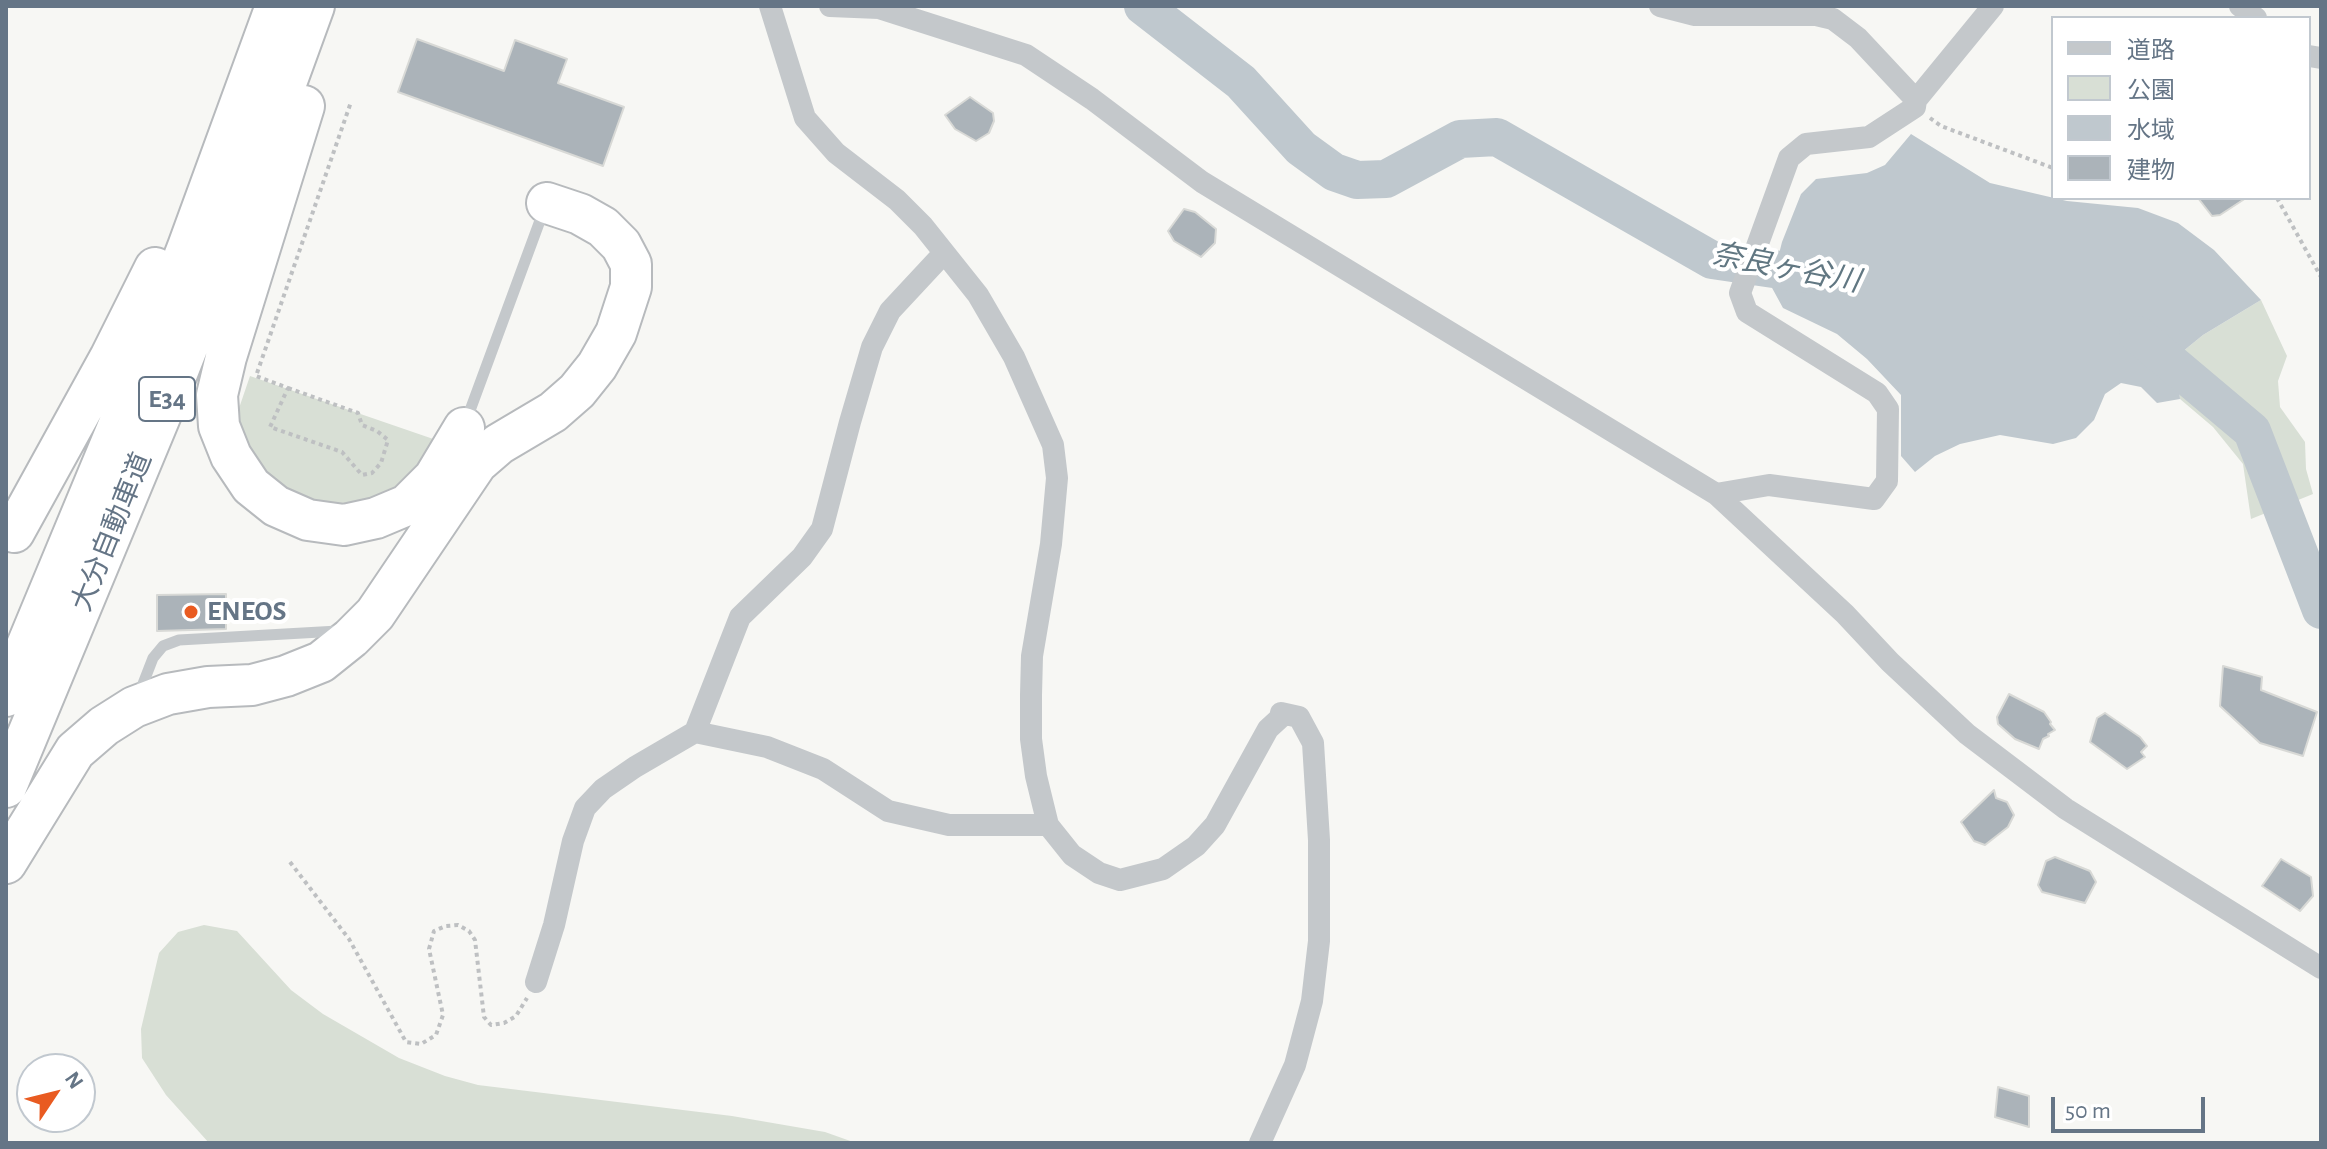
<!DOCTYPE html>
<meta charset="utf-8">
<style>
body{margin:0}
#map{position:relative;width:2327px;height:1149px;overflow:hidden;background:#f7f7f4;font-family:"Alegreya Sans","Noto Sans JP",sans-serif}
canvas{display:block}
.frame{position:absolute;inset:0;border:8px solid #657586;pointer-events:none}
.legend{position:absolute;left:2051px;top:16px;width:260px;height:184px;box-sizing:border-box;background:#fff;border:2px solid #c1c8cf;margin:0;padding:10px 14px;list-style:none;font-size:24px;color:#657586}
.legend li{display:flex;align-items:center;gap:16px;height:40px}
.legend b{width:40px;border:2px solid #c1c8cf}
.north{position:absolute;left:16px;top:1053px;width:80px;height:80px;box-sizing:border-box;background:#fff;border:2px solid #c1c8cf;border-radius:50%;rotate:55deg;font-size:22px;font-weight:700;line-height:32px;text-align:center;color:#657586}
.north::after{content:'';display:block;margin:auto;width:28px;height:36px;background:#e95b21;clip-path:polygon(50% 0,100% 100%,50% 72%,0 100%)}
.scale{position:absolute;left:2051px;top:1097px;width:154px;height:36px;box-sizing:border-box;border:4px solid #657586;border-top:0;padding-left:10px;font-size:24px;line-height:28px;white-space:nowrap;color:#657586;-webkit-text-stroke:6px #fff;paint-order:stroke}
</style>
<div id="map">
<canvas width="2327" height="1149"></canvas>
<div class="frame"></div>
<ul class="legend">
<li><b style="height:10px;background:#c4c8cb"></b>道路</li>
<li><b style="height:22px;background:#d8dfd5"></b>公園</li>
<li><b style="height:22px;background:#bfc8ce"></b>水域</li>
<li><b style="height:22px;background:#abb3b9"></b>建物</li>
</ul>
<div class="north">N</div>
<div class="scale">50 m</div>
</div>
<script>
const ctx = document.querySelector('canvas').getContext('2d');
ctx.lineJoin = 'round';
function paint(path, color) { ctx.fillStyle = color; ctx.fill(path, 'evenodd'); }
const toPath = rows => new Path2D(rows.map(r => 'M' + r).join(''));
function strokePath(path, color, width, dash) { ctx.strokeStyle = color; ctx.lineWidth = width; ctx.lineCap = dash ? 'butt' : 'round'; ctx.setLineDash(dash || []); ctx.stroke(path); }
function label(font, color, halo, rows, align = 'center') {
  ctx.font = font + ' "Alegreya Sans","Noto Sans JP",sans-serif'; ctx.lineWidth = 8; ctx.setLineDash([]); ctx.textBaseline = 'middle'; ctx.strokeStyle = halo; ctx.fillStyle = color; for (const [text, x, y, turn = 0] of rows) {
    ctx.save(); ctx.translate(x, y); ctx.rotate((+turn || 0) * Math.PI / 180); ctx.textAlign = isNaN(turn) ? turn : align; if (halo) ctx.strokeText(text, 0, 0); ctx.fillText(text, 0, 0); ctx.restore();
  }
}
paint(toPath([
 [2261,300,2287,356,2278,381,2280,407,2305,442,2306,469,2313,494,2251,519,2243,464,2213,427,2180,399,2176,357,2203,335],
 [250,376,442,442,386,500,330,508,273,484,245,453,236,417],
 [204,925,237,931,291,990,323,1014,399,1058,445,1076,478,1085,732,1116,825,1132,856,1143,209,1143,166,1095,142,1058,141,1029,159,953,178,932]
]), '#d8dfd5');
paint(toPath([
 [1911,134,1990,183,2067,201,2138,208,2178,223,2214,250,2261,300,2203,335,2176,357,2180,399,2157,403,2141,387,2121,383,2105,394,2094,420,2076,438,2053,444,2000,435,1960,444,1935,456,1915,472,1901,456,1901,395,1867,359,1837,334,1783,308,1771,286,1782,242,1801,194,1816,179,1867,173,1885,165]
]), '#bfc8ce');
strokePath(toPath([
 [1143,6,1241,82,1301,148,1334,172,1357,180,1386,179,1460,139,1497,137,1712,260,1828,277],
 [2138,335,2252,431,2321,610]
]), '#bfc8ce', 38);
const building = toPath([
 [417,39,504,71,515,40,567,59,558,83,624,107,603,166,398,92,417,39],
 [970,97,993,113,994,121,989,133,976,141,955,129,945,115,970,97],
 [2198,198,2246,198,2220,215,2212,216,2198,198],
 [1184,209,1195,212,1216,229,1215,243,1201,257,1174,241,1168,231,1184,209],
 [226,594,226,629,157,631,157,595,226,594],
 [2223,666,2262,677,2261,690,2317,712,2303,756,2260,743,2220,706,2223,666],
 [2009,694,2044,712,2051,722,2050,724,2055,730,2048,734,2049,736,2043,739,2039,749,2015,739,1998,724,1997,717,2009,694],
 [2105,713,2140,737,2147,746,2141,752,2145,757,2127,769,2090,742,2097,718,2105,713],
 [1994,790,1996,798,2007,802,2014,815,2008,827,1985,845,1974,841,1961,822,1994,790],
 [2055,857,2090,871,2096,882,2085,903,2042,892,2038,885,2046,861,2055,857],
 [2281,859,2311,877,2313,896,2300,911,2262,886,2281,859],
 [1998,1087,2029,1096,2029,1127,1995,1117,1998,1087]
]);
paint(building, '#abb3b9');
strokePath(building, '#d8d9d6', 2);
const motorway = toPath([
 [304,106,226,357,217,395,219,426,231,456,251,486,276,506,308,520,344,525,376,518,407,505,434,478,464,428],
 [14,532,110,358,155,268],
 [6,696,120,422,188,247,276,6],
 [6,787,161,414,225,251,314,6],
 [6,863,75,751,104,726,134,707,168,694,208,687,252,685,286,676,321,662,351,638,375,614,477,463,499,444,553,412,577,391,597,366,616,333,631,287,631,264,621,245,603,227,580,214,547,203]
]);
strokePath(motorway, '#b7babd', 44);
strokePath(toPath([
 [1930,118,1941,126,2053,168],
 [2277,198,2321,277],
 [288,388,358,413,362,425,377,431,388,440,381,463,372,473,362,475,342,452,270,427,288,388,256,376,351,102],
 [290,862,349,939,406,1042,421,1044,436,1035,443,1015,429,949,434,931,446,926,458,925,469,931,475,940,484,1017,491,1025,504,1023,516,1016,527,998]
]), '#bec0c2', 4, [4, 4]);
strokePath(toPath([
 [465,424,545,207],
 [139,694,153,658,163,646,179,640,338,631]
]), '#c4c8cb', 11);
strokePath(toPath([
 [770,6,805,118,836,153,897,200,923,226,978,295,1014,357,1053,445,1057,478,1051,544,1032,656,1031,695,1031,739,1036,776,1048,825,1072,855,1099,873,1120,880,1163,869,1196,846,1215,825,1268,729,1280,718,1281,713,1299,717,1313,743,1319,840,1319,941,1312,1001,1295,1065,1260,1143],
 [830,6,879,8,1026,55,1092,99,1202,182,1716,494,1845,614,1890,662,1967,734,2066,809,2321,968],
 [1660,6,1695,15,1816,15,1833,19,1858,38,1916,100],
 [2240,6,2256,18],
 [2309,56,2321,58],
 [1716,494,1769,485,1874,499,1887,481,1888,409,1877,393,1747,312,1740,293,1789,158,1806,144,1869,137,1915,107,1916,100,1993,6],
 [695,732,767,747,823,769,888,811,949,825,1048,825],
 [536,982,554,925,573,841,585,808,603,789,635,767,695,732,740,617,802,557,822,529,850,422,872,347,890,311,944,253]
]), '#c4c8cb', 22);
strokePath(motorway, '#fff', 40);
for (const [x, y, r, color] of [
 [191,612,8,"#e95b21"]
]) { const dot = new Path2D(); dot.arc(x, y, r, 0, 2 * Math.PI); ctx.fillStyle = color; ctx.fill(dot); strokePath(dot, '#fff', 3); }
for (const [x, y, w] of [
 [167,399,56]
]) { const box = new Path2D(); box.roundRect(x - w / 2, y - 22, w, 44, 6); ctx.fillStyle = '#fff'; ctx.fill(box); strokePath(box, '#657586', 2); }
label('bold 26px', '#657586', null, [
 ["E34",167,399]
]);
label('28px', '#657586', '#fff', [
 ["大分自動車道",112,532,-68]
]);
label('bold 28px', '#657586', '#fff', [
 ["ENEOS",207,612]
], 'left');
label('italic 30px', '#617782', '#fff', [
 ["奈良ヶ谷川",1786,268,11]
]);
</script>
